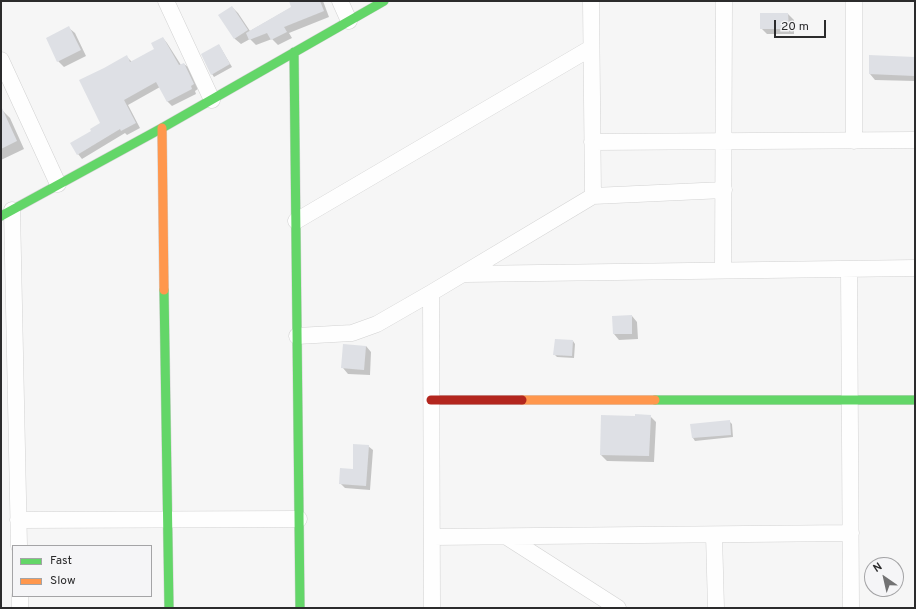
<!DOCTYPE html>
<style>
body{margin:0}
#map{position:relative;width:916px;height:609px;overflow:hidden;background:#f6f6f6;font-family:Overpass,sans-serif}
canvas{display:block}
.frame{position:absolute;inset:0;border:2px solid #2b2b2c;pointer-events:none}
.legend{position:absolute;left:12px;top:545px;width:140px;height:52px;box-sizing:border-box;background:#f5f5f7;border:1px solid #a4a4a6;margin:0;padding:5px 7px;list-style:none;font-size:12px;color:#2b2b2c}
.legend li{display:flex;align-items:center;gap:8px;height:20px}
.legend b{width:20px;border:1px solid #a4a4a6}
.north{position:absolute;left:864px;top:557px;width:40px;height:40px;box-sizing:border-box;background:#f5f5f7;border:1px solid #a4a4a6;border-radius:50%;rotate:326deg;font-size:11px;font-weight:700;line-height:16px;text-align:center;color:#2b2b2c}
.north::after{content:'';display:block;margin:auto;width:14px;height:18px;background:#727273;clip-path:polygon(50% 0,100% 100%,50% 72%,0 100%)}
.scale{position:absolute;left:774px;top:20px;width:52px;height:18px;box-sizing:border-box;border:2px solid #2b2b2c;border-top:0;padding-left:5px;font-size:12px;line-height:14px;white-space:nowrap;color:#2b2b2c;-webkit-text-stroke:3px #f5f5f7;paint-order:stroke}
</style>
<div id="map">
<canvas width="916" height="609"></canvas>
<div class="frame"></div>
<ul class="legend">
<li><b style="height:5px;background:#63d668"></b>Fast</li>
<li><b style="height:5px;background:#ff974d"></b>Slow</li>
</ul>
<div class="north">N</div>
<div class="scale">20 m</div>
</div>
<script>
const ctx = document.querySelector('canvas').getContext('2d');
ctx.lineJoin = 'round';
function paint(path, color) { ctx.fillStyle = color; ctx.fill(path, 'evenodd'); }
const toPath = rows => new Path2D(rows.map(r => 'M' + r).join(''));
function strokePath(path, color, width, dash) { ctx.strokeStyle = color; ctx.lineWidth = width; ctx.lineCap = dash ? 'butt' : 'round'; ctx.setLineDash(dash || []); ctx.stroke(path); }
paint(toPath([
 [295,1,323,1,329,17,289,33,292,38,278,45,272,39,256,45,250,39,241,44,235,39,220,16,232,7,238,13,250,31,292,7],
 [788,14,794,20,794,34,767,34,761,28],
 [69,28,75,33,86,56,64,67,58,61],
 [163,38,167,43,181,65,184,64,189,68,198,89,195,91,196,94,172,106,167,101,160,87,128,105,140,128,127,135,125,133,82,159,78,154,92,131,101,124,126,56,132,62,155,50],
 [219,45,232,67,214,77,212,74],
 [915,58,915,81,875,80,870,74],
 [2,110,10,118,24,149,1,160,1,111],
 [632,316,637,322,638,339,619,340,614,334],
 [573,341,575,344,574,358,557,357,555,355],
 [366,346,371,352,370,375,348,374,343,368],
 [602,416,650,416,656,422,654,462,607,461,601,455],
 [729,421,732,424,733,437,695,441,693,438,691,425],
 [368,446,373,450,370,490,345,488,340,483,354,470]
]), '#0003');
paint(toPath([
 [289,1,320,1,324,11,284,27,287,32,271,40,267,33,249,40,246,33,291,7],
 [232,6,248,30,234,39,218,15],
 [760,13,788,13,789,29,760,29],
 [69,26,81,50,57,62,46,38],
 [163,37,179,65,184,63,194,84,191,86,192,89,167,102,156,82,124,100,136,123,121,131,120,129,77,155,70,143,91,131,90,129,100,123,79,80,104,68,127,55,130,62,154,49,151,43],
 [219,44,230,64,211,75,201,54],
 [869,55,915,57,915,76,869,74],
 [1,106,17,141,1,149],
 [632,315,632,334,613,334,612,316],
 [555,339,573,340,572,356,553,355],
 [343,344,366,346,364,370,341,368],
 [635,414,651,415,649,456,600,455,601,415,635,416],
 [730,420,731,435,692,438,690,424],
 [353,444,369,445,366,486,339,484,340,468,353,469]
]), '#dee0e5');
const street = toPath([
 [166,1,212,100],
 [340,1,349,21],
 [591,1,593,196],
 [854,1,854,141],
 [1,60,58,184],
 [592,142,915,140],
 [12,210,19,546],
 [296,221,591,48],
 [849,269,851,608],
 [723,270,724,1],
 [465,274,915,268],
 [431,293,432,608],
 [297,336,352,333,377,324,431,293,593,196,724,190],
 [18,520,299,519],
 [714,535,716,608],
 [432,537,851,533],
 [507,537,618,608],
 [20,596,20,608]
]);
const fast = toPath([
 [294,52,300,608],
 [1,216,162,128,384,1],
 [164,290,169,608],
 [655,400,915,400]
]);
const slow = toPath([
 [162,128,164,290],
 [522,400,655,400]
]);
const jam = toPath([
 [431,400,522,400]
]);
strokePath(street, '#d2d2d2', 17);
strokePath(fast, '#d2d2d2', 10);
strokePath(slow, '#d2d2d2', 10);
strokePath(jam, '#d2d2d2', 10);
strokePath(street, '#fefefe', 16);
strokePath(fast, '#63d668', 9);
strokePath(slow, '#ff974d', 9);
strokePath(jam, '#b3261e', 9);
</script>
